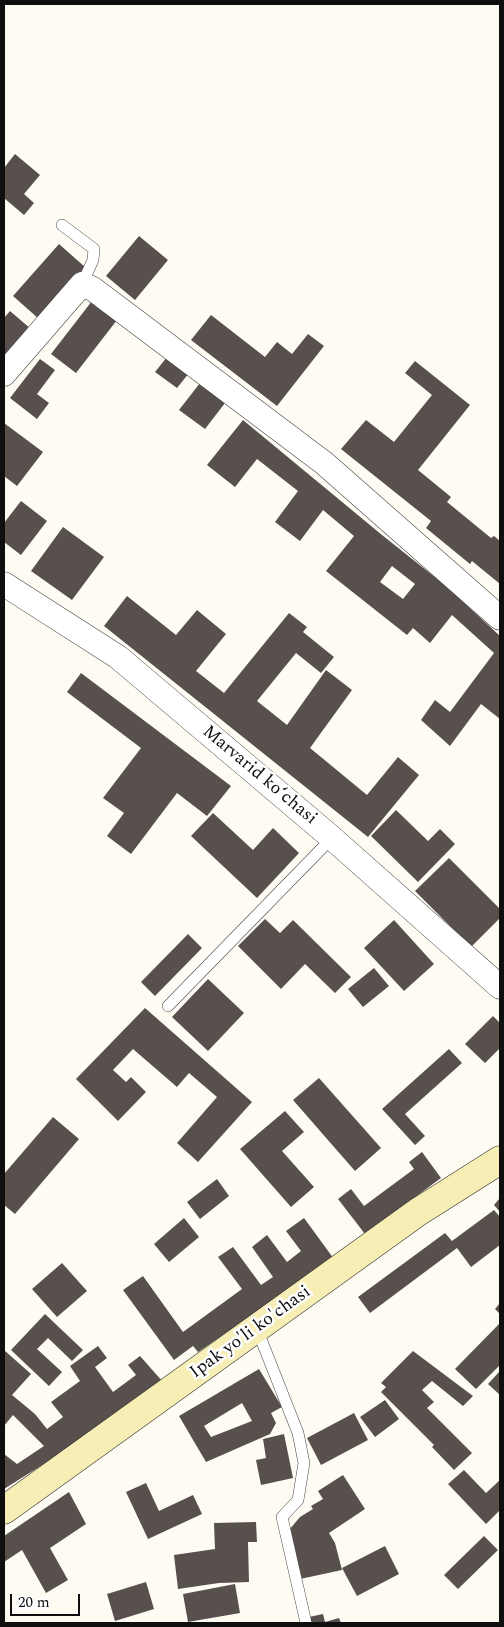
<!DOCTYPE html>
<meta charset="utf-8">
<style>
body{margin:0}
#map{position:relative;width:504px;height:1627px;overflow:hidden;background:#fefbf3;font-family:Spectral,serif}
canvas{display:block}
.frame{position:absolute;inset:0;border:5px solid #0f0f0f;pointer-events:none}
.scale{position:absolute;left:10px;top:1594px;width:70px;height:22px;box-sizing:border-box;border:2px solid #0f0f0f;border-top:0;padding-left:6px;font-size:15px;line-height:18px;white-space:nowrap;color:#0f0f0f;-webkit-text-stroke:4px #fff;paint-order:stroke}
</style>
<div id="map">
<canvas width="504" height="1627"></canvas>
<div class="frame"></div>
<div class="scale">20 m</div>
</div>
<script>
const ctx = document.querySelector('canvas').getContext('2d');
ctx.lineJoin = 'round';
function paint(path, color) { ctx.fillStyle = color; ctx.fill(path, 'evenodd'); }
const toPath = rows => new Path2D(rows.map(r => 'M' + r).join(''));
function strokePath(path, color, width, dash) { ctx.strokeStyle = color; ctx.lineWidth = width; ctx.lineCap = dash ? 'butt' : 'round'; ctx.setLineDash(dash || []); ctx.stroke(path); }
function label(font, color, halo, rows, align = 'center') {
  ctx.font = font + ' Spectral,serif'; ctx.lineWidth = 5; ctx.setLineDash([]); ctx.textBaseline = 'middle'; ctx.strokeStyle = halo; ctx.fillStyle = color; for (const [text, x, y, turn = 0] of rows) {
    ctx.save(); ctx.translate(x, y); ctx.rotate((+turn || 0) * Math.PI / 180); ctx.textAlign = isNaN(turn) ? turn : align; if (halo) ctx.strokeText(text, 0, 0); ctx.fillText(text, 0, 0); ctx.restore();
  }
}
paint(toPath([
 [15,154,40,175,24,194,34,203,24,215,4,198,4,168],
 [139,236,168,260,135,300,106,276],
 [59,244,85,267,39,319,13,296],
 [92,301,117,320,76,373,51,354],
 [10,311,31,329,4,360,4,318],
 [211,315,265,357,277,342,292,354,308,334,324,346,277,406,191,340],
 [167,357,189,373,177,388,155,372],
 [40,359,55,370,37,394,49,403,37,419,10,398],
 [415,361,470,405,418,470,451,497,447,502,491,538,494,536,500,541,500,584,472,561,470,564,426,528,431,521,341,449,366,420,394,442,432,395,405,373],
 [200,383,225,403,205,429,179,410],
 [243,420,382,535,446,586,500,636,500,719,481,704,450,746,421,720,435,700,450,712,494,653,452,615,430,643,413,628,407,635,326,571,354,536,323,510,300,541,275,522,298,491,257,459,235,487,207,465],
 [392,566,415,584,403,599,380,582],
 [4,423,43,452,17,486,4,476],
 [21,501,47,521,21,555,4,542,4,523],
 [63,527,104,557,72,600,31,571],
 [127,596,176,635,197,610,226,634,196,671,224,693,289,613,307,627,303,632,334,657,321,673,296,653,257,701,287,725,326,670,352,690,310,748,367,795,398,757,419,775,368,837,104,626],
 [81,673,231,786,207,816,177,793,131,854,107,836,124,813,103,798,141,748,67,692],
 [396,810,428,841,440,829,455,844,418,882,371,836],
 [213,813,253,850,273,828,299,853,257,898,191,836],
 [449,858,500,909,500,918,471,947,415,891],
 [265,919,280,933,293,920,351,977,335,993,305,964,281,989,238,946],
 [394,920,434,964,404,991,364,948],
 [188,934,202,948,155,996,141,982],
 [374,968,389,986,363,1007,348,989],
 [208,979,244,1013,208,1051,172,1017],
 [145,1008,252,1102,198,1162,177,1143,217,1097,189,1073,177,1087,133,1049,113,1070,126,1082,131,1077,146,1092,118,1121,76,1079],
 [493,1016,500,1023,500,1048,485,1063,465,1044],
 [449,1049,462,1063,405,1114,425,1136,415,1145,382,1109],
 [319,1078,381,1148,355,1171,293,1100],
 [285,1111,304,1132,282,1151,314,1187,291,1207,240,1149],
 [53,1117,79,1139,15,1214,4,1205,4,1174],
 [422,1152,441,1178,365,1234,338,1199,351,1189,364,1206,414,1169,409,1162],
 [217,1179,229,1196,200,1219,187,1202],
 [500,1198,500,1212,494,1205],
 [494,1210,500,1217,500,1245,471,1267,457,1248,370,1313,358,1297,445,1233,452,1241],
 [184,1218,199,1237,169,1262,154,1244],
 [304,1218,334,1259,198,1352,193,1346,174,1360,123,1290,143,1276,183,1332,242,1289,218,1257,233,1247,261,1285,273,1277,252,1247,267,1235,287,1262,301,1251,286,1231],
 [62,1263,87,1291,57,1317,32,1289],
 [500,1303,500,1314,495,1309],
 [45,1314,83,1350,72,1361,48,1338,37,1349,62,1372,49,1386,11,1350],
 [500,1323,500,1365,476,1389,455,1369],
 [98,1346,107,1358,95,1367,113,1392,136,1375,128,1365,140,1356,163,1382,93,1433,4,1489,4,1454,17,1464,44,1446,13,1415,4,1426,4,1350,31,1374,12,1395,35,1414,47,1429,63,1417,51,1402,80,1381,70,1366],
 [413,1351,473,1396,463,1406,432,1381,422,1390,434,1402,427,1408,472,1453,454,1470,432,1447,434,1445,381,1392,386,1387,381,1383],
 [259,1369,282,1407,271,1413,276,1423,270,1434,206,1462,179,1416],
 [242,1403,252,1421,211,1437,204,1426],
 [500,1371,500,1395,488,1384],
 [385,1400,399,1419,375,1437,360,1417],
 [354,1413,368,1440,321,1465,307,1438],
 [284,1434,293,1478,261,1485,256,1460,266,1458,263,1439],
 [464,1470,486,1493,500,1480,500,1510,486,1524,448,1484],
 [343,1475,365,1509,329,1533,335,1543,342,1570,300,1579,289,1530,300,1517,313,1509,311,1506,323,1499,318,1491],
 [146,1483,159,1511,193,1495,202,1514,148,1539,126,1492],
 [69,1492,86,1524,50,1548,68,1580,46,1593,22,1550,4,1562,4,1536],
 [256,1522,257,1542,248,1542,249,1582,219,1583,178,1589,174,1555,215,1549,214,1523],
 [484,1536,498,1550,458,1589,444,1575],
 [385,1546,399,1574,357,1596,342,1568],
 [146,1582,154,1609,115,1621,107,1594],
 [235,1584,240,1613,188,1622,183,1594],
 [323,1614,325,1622,339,1618,341,1623,310,1623,309,1617]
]), '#57504c');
const lane = toPath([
 [62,225,94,249,93,260,82,284],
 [168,1006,332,838],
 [257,1329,298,1433,304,1463,298,1500,282,1517,306,1623]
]);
const street = toPath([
 [4,374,82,284,93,289,324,463,500,618],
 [4,584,118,657,332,838,500,987]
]);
const secondary = toPath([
 [4,1510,418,1212,500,1160]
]);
strokePath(lane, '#424242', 12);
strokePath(street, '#424242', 25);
strokePath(secondary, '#313131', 29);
strokePath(lane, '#fff', 11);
strokePath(street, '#fff', 24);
strokePath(secondary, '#f7eeb5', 28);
label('18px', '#0f0f0f', '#fff', [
 ["Marvarid koʻchasi",259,776,40],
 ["Ipak yo'li ko'chasi",251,1333,-36]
]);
</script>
